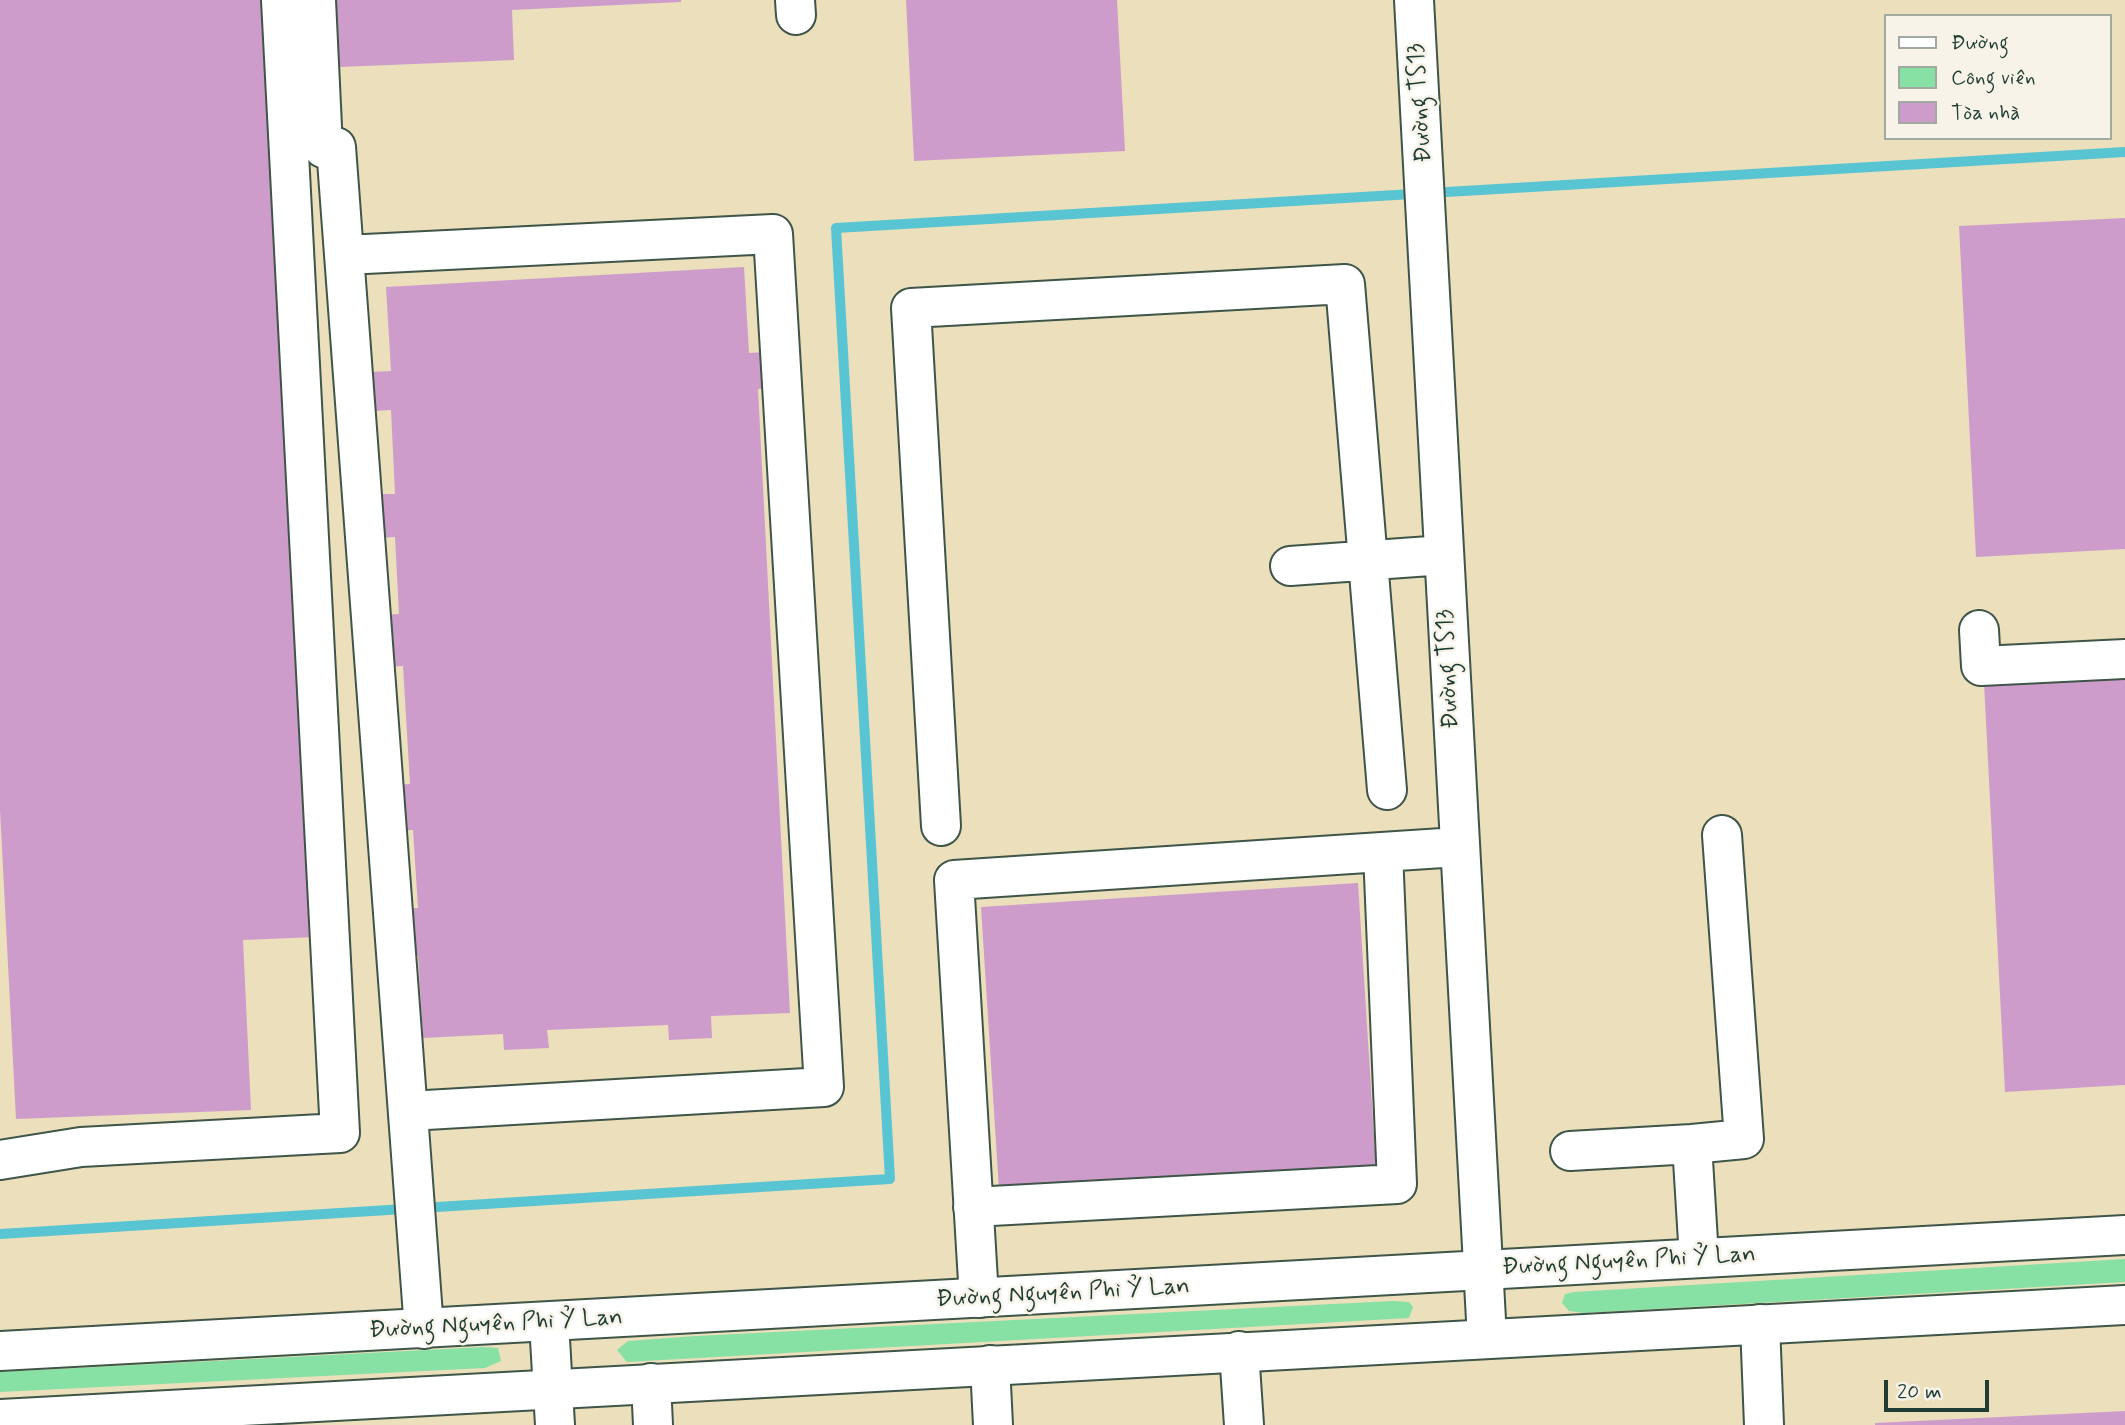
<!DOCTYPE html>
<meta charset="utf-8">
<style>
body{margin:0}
#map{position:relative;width:2125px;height:1425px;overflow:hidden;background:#ebdfbc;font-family:Mynerve,sans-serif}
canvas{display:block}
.legend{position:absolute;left:1884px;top:14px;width:228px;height:126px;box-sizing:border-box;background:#f7f3e8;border:2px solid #a1aaa0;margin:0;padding:9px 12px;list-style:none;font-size:21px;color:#1f3d34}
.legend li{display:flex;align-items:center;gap:14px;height:35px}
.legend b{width:35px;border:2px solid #a1aaa0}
.scale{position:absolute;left:1884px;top:1380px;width:105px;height:32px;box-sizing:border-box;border:4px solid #1f3d34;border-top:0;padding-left:9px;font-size:21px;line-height:24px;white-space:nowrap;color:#1f3d34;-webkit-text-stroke:5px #f7f3e8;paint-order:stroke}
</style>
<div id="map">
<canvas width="2125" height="1425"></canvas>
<ul class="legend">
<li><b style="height:9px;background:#fff"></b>Đường</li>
<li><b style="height:19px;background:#87e0a4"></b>Công viên</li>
<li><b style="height:19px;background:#ce9cca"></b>Tòa nhà</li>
</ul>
<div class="scale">20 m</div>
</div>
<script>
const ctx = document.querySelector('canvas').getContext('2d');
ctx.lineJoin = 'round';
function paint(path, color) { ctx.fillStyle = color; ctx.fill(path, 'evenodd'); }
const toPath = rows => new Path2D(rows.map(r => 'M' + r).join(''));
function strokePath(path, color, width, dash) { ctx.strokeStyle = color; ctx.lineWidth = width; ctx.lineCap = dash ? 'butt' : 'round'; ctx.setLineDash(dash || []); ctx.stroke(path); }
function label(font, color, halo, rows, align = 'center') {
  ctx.font = font + ' Mynerve,sans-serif'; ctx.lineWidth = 5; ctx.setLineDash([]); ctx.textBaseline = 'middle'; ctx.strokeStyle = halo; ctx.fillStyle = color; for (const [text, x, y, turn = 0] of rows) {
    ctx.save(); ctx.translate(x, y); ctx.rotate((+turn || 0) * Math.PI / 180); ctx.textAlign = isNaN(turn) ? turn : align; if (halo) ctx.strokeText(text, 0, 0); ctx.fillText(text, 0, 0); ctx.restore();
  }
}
paint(toPath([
 [2125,1259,2125,1282,1584,1313,1569,1311,1562,1303,1565,1294,1574,1292],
 [1393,1301,1409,1302,1413,1307,1409,1318,627,1362,617,1350,628,1341,696,1336],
 [484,1347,498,1348,501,1361,485,1368,0,1392,0,1372]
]), '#87e0a4');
strokePath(toPath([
 [0,1234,890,1179,836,228,2125,152]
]), '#59c5d2', 10);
paint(toPath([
 [0,0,272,0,316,937,243,940,251,1110,16,1119,0,810],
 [336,0,681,0,681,2,512,10,514,60,339,67],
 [906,0,1117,0,1125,151,914,161],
 [2125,218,2125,549,1976,557,1959,226],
 [744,267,749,353,767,352,769,388,758,389,790,1013,711,1016,712,1038,669,1040,668,1025,547,1030,549,1048,504,1050,503,1034,423,1038,418,955,406,955,404,909,418,908,413,830,396,831,393,785,410,784,403,666,387,667,384,615,399,614,395,537,380,538,378,494,395,494,391,410,373,411,371,372,391,371,386,287],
 [2125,676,2125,1085,2005,1092,1984,683],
 [1358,883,1376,1167,999,1190,981,907],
 [2125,1411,2125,1425,1875,1425,1875,1423]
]), '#ce9cca');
const minor = toPath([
 [316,0,323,148,336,147,424,1329],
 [795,0,796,15],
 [1414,0,1487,1338],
 [345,255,773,234,824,1087,409,1111],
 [1290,566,1444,555],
 [1979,630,1981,666,2125,659],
 [941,826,911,308,1345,284,1387,790],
 [1692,1144,1744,1139,1722,835],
 [1570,1151,1692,1144,1699,1258],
 [0,1160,81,1147,340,1133,281,0],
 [973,1207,1397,1184,1383,852],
 [979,1298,954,880,1458,847],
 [549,1322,555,1425],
 [1760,1324,1764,1425],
 [1239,1351,1244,1425],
 [990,1365,993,1425],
 [651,1383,653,1425]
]);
const major = toPath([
 [0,1351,2125,1235],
 [0,1419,2125,1305]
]);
strokePath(minor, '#3e5548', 42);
strokePath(major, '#3e5548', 42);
strokePath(minor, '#fff', 38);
strokePath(major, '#fff', 38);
label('24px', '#1f3d34', '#f7f3e8', [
 ["Đường TS13",1421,103,-94],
 ["Đường TS13",1449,669,-93],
 ["Đường Nguyên Phi Ỷ Lan",1629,1262,-3],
 ["Đường Nguyên Phi Ỷ Lan",1063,1294,-3],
 ["Đường Nguyên Phi Ỷ Lan",496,1325,-3]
]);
</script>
